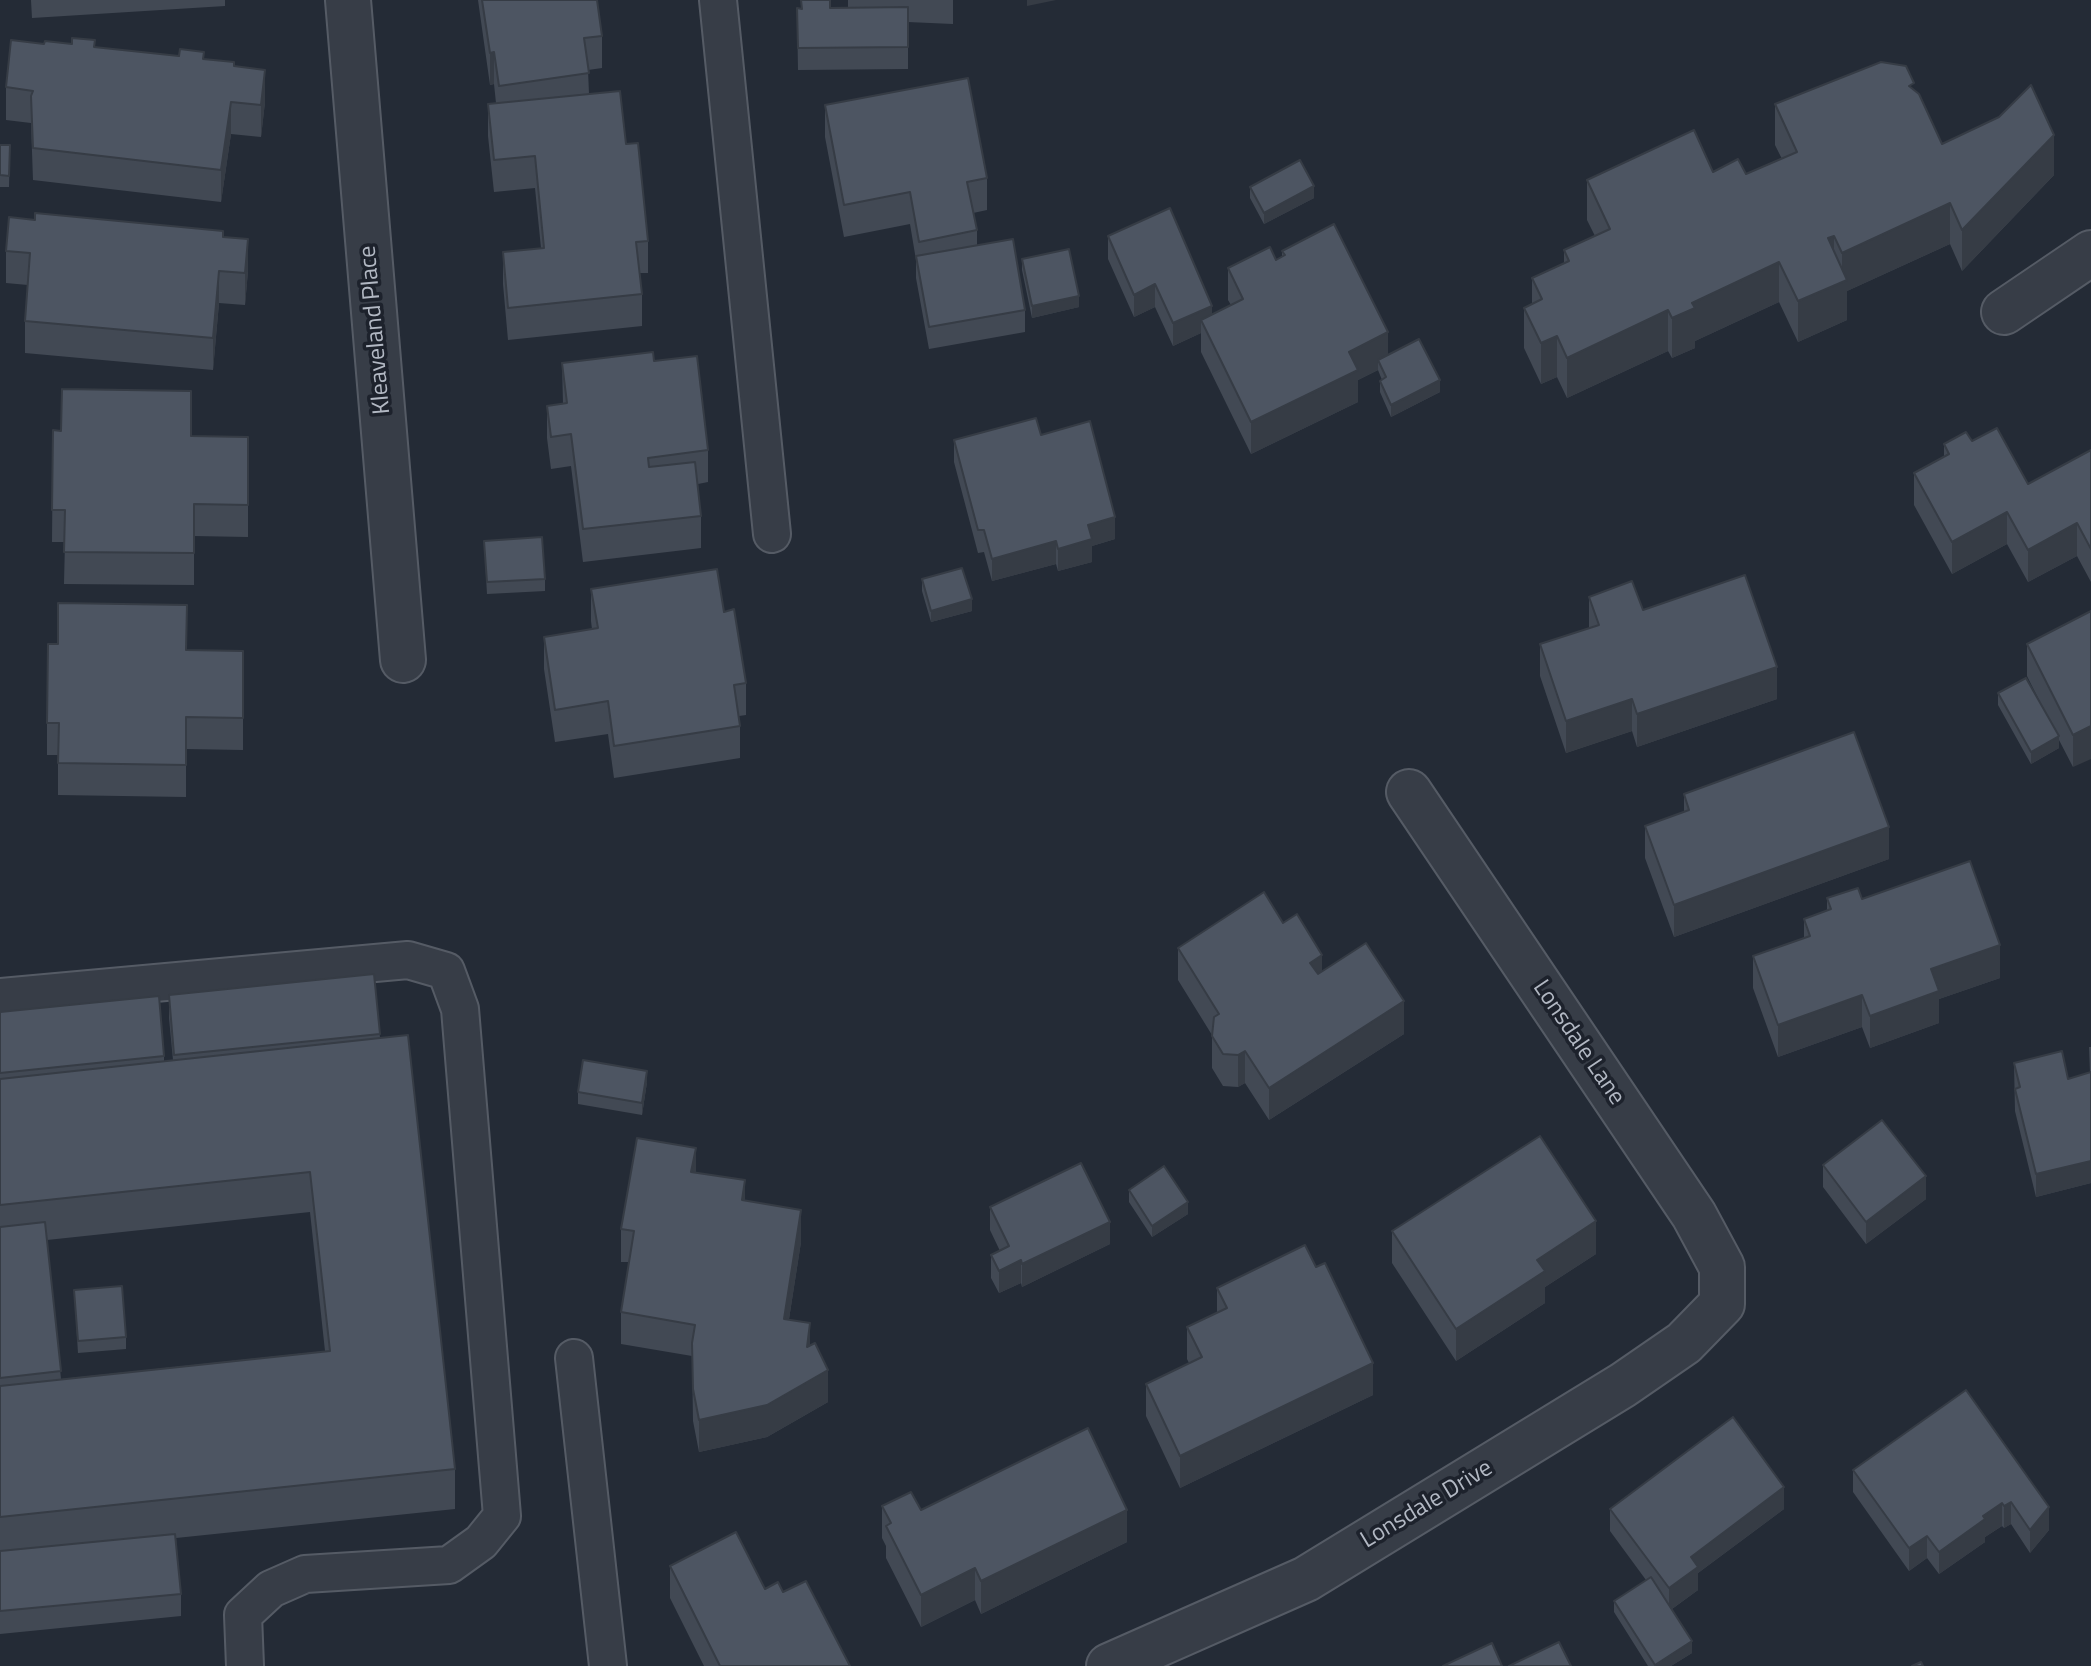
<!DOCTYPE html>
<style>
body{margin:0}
canvas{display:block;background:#242b36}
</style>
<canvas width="2091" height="1666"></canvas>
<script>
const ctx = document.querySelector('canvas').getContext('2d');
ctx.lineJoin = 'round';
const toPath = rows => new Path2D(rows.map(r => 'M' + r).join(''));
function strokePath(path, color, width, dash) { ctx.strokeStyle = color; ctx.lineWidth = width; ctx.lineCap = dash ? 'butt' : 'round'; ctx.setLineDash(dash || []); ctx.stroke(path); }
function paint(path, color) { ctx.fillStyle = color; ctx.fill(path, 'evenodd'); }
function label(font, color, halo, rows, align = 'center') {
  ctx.font = font + ' "Titillium Web",sans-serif'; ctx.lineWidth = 7; ctx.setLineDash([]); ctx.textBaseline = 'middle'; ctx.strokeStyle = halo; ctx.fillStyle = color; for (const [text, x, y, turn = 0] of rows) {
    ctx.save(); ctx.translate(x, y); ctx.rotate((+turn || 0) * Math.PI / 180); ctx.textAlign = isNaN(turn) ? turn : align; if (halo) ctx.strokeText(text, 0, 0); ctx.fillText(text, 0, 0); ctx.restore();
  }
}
const lane = toPath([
 [718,0,772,534],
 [0,997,408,960,446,971,460,1009,502,1516,481,1542,449,1565,305,1574,271,1589,243,1615,245,1666],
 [574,1358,608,1666]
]);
const street = toPath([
 [348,0,403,660],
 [2004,312,2091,253],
 [1109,1666,1306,1579,1623,1385,1684,1343,1722,1304,1722,1267,1694,1215,1409,792]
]);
strokePath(lane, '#555b65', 40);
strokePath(street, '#555b65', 48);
strokePath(lane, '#373d47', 36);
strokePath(street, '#373d47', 44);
paint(toPath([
 [31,0,225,0,225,6,32,18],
 [478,0,597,0,602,36,602,68,588,70,589,94,626,144,648,241,648,273,640,273,642,294,642,326,508,340,503,284,503,252,541,248,535,188,494,192,488,136,488,104,496,103,494,84,490,85],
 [848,0,953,0,953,24,908,22,908,69,798,70,797,8,848,7],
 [44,44,95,47,204,59,234,66,265,102,261,137,231,134,221,202,33,180,31,123,6,120,6,87],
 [1914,91,1942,144,2054,175,1962,271,1950,244,1847,291,1847,320,1798,342,1779,302,1695,341,1695,348,1672,358,1668,351,1567,398,1557,377,1541,384,1524,348,1524,308,1532,304,1532,278,1564,264,1564,250,1595,236,1587,220,1587,180,1713,172,1746,174,1782,159,1775,145,1775,104],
 [825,105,987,178,987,210,973,213,977,230,977,245,1025,310,1025,332,929,349,916,278,916,260,910,224,844,237,825,137],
 [0,145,10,145,9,187,0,187],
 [1250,187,1314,198,1264,224,1250,198],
 [1108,236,1212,314,1231,305,1228,300,1228,268,1276,260,1282,257,1282,251,1388,355,1440,392,1391,417,1380,392,1380,381,1382,380,1378,370,1358,380,1358,402,1251,454,1201,352,1201,333,1173,346,1155,307,1134,317,1108,259],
 [223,237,248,271,245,305,219,303,213,370,25,353,25,321,28,285,6,283,6,251],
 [1022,259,1079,307,1032,318,1022,270],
 [654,361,708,450,708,482,698,484,701,516,701,548,583,562,571,466,551,469,547,438,547,406,563,404,562,363],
 [53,430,191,436,248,437,248,537,194,536,194,585,64,584,65,542,52,542],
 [1041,435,1115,539,1092,546,1092,562,1058,571,1056,564,992,581,984,552,978,553,954,462,954,440],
 [1972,441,2028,484,2091,450,2091,582,2077,556,2028,582,2007,544,1952,574,1914,505,1914,473,1944,457,1944,444],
 [484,541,545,579,545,591,487,594],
 [922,579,972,611,931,622,922,591],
 [591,589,724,612,746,683,746,715,739,716,740,726,740,758,614,778,608,734,555,742,544,669,544,637,592,629,591,621],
 [1589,597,1643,610,1777,699,1637,747,1632,731,1566,753,1540,676,1540,644,1589,628],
 [2091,611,2073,767,2059,740,2059,748,2031,764,1998,705,1998,693,2040,702,2027,676,2027,644],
 [186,650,243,651,243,750,186,749,186,797,58,795,58,755,47,755,47,723],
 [1684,794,1889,859,1674,937,1645,858,1645,826,1684,812],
 [1827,898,1862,899,2000,978,1939,999,1939,1023,1870,1048,1862,1027,1778,1057,1753,988,1753,956,1804,938,1804,919,1827,910],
 [1283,923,1322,972,1404,1034,1269,1120,1245,1083,1238,1087,1223,1086,1212,1068,1212,1035,1178,980,1178,948],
 [374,974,380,1038,455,1469,455,1509,176,1538,181,1594,181,1616,0,1634,0,1012,164,1056,164,1061,173,1060,169,1018,169,995],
 [310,1212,325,1351,61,1379,47,1240],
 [2089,1047,2091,1047,2091,1183,2036,1197,2015,1111,2014,1063,2068,1079,2090,1073],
 [647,1082,642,1115,578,1104,578,1092],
 [1823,1165,1926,1199,1866,1244,1823,1187],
 [696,1173,745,1200,801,1242,789,1319,810,1346,828,1402,767,1437,699,1452,693,1421,692,1356,621,1344,621,1312,629,1262,621,1262,621,1229],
 [1129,1190,1188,1214,1152,1237,1129,1202],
 [990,1207,1110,1244,1022,1287,1021,1283,999,1293,991,1278,991,1255,1000,1251,990,1230],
 [1392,1231,1596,1254,1545,1287,1545,1303,1456,1361,1392,1263],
 [1316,1267,1373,1395,1180,1488,1146,1416,1146,1384,1189,1363,1187,1359,1187,1327,1217,1313,1217,1288],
 [74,1290,126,1337,126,1349,78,1353],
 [1966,1390,2049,1530,2030,1553,2011,1524,2004,1528,2002,1526,1985,1537,1985,1542,1939,1574,1927,1558,1909,1571,1853,1492,1853,1470],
 [882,1506,921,1510,1127,1542,981,1614,975,1600,921,1627,886,1558,886,1546,882,1538],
 [1610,1509,1784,1509,1698,1573,1698,1590,1672,1609,1692,1653,1671,1666,1648,1666,1614,1612,1614,1601,1646,1580,1610,1531],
 [670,1566,765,1589,850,1666,704,1666,670,1598]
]), '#424954');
paint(toPath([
 [1027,0,1056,0,1027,6],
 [494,52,494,84,490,85,490,53],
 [265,70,265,102,261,137,261,105],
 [231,102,231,134,221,202,221,170],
 [2054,135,2054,175,1962,271,1962,230],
 [1314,186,1314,198,1264,224,1264,213],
 [1950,203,1950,244,1847,291,1847,320,1798,342,1798,301,1842,282,1842,253],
 [1834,236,1834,276,1828,238],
 [248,239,248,271,245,305,245,273],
 [1779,262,1779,302,1695,341,1695,348,1672,358,1672,318,1692,303],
 [219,271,219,303,213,370,213,338],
 [1155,284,1155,307,1134,317,1134,295],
 [1079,296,1079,307,1032,318,1032,306],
 [1212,306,1212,328,1201,320,1201,333,1173,346,1173,323],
 [1668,310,1668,351,1567,398,1567,358],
 [1388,332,1388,365,1378,360,1378,370,1358,380,1358,402,1251,454,1251,422,1349,352],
 [1557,336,1557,377,1541,384,1541,343],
 [1440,380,1440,392,1391,417,1391,405],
 [2007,512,2007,544,1952,574,1952,542],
 [1115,517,1115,539,1092,546,1092,562,1058,571,1058,549,1088,525],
 [2077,523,2077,556,2028,582,2028,550],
 [1056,541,1056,564,992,581,992,559],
 [972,599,972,611,931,622,931,611],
 [1777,667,1777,699,1637,747,1637,714],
 [1632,699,1632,731,1566,753,1566,721],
 [2091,726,2091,759,2073,767,2073,735],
 [2059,736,2059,748,2031,764,2031,752],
 [1889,827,1889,859,1674,937,1674,905],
 [2000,945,2000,978,1939,999,1939,1023,1870,1048,1870,1016,1931,969],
 [1322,955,1322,987,1310,963],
 [1862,995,1862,1027,1778,1057,1778,1025],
 [1404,1001,1404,1034,1269,1120,1269,1088],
 [1245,1051,1245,1083,1238,1087,1238,1055],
 [647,1071,647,1082,642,1115,642,1103],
 [696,1148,696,1180,691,1172],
 [2091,1161,2091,1183,2036,1197,2036,1174],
 [1926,1176,1926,1199,1866,1244,1866,1222],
 [745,1180,745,1213,742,1200],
 [1188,1202,1188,1214,1152,1237,1152,1226],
 [801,1210,801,1242,784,1351,784,1319],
 [1596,1221,1596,1254,1545,1287,1545,1303,1456,1361,1456,1329,1537,1260],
 [1110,1222,1110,1244,1022,1287,1022,1264],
 [1021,1260,1021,1283,999,1293,999,1271],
 [810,1323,810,1355,807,1347],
 [1373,1363,1373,1395,1180,1488,1180,1456],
 [828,1370,828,1402,767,1437,699,1452,699,1420],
 [1784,1487,1784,1509,1698,1573,1698,1590,1669,1611,1669,1588,1691,1557],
 [2011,1502,2011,1524,2004,1528,2004,1506],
 [2002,1503,2002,1526,1985,1537,1985,1542,1939,1574,1939,1552,1983,1516],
 [2049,1507,2049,1530,2030,1553,2030,1530],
 [1127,1510,1127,1542,981,1614,981,1581],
 [1927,1536,1927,1558,1909,1571,1909,1548],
 [975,1568,975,1600,921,1627,921,1595],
 [1692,1641,1692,1653,1671,1666,1655,1666]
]), '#363c45');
const building = toPath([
 [482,0,597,0,602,36,584,38,589,73,499,86,494,52,490,53,482,0],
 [801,0,830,0,830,8,908,7,908,47,798,48,797,8,802,9,801,0],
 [72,38,95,40,94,47,179,56,180,49,204,52,203,59,234,62,234,66,265,70,261,105,231,102,221,170,33,148,31,96,33,91,6,87,11,40,44,44,45,41,72,44,72,38],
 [1881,62,1906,66,1914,83,1909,86,1919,94,1942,144,1999,117,2031,85,2054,135,1962,230,1950,203,1842,253,1834,236,1828,238,1847,280,1798,301,1779,262,1692,303,1695,308,1672,318,1668,310,1567,358,1557,336,1541,343,1524,308,1542,299,1532,278,1569,261,1564,250,1610,229,1587,180,1694,130,1713,172,1738,159,1746,174,1797,152,1775,104,1881,62],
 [968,78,987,178,967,182,977,230,919,242,910,192,844,205,825,105,968,78],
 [620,91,626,144,638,143,648,241,636,242,642,294,508,308,503,252,544,248,535,156,494,160,488,104,620,91],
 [0,145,10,145,9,176,0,175,0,145],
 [1300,160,1314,186,1264,213,1250,187,1300,160],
 [1170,208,1212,306,1173,323,1155,284,1134,295,1108,236,1170,208],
 [35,213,223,231,223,237,248,239,245,273,219,271,213,338,25,321,30,253,6,251,9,217,35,220,35,213],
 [1334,224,1388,332,1349,352,1358,370,1251,422,1201,320,1243,299,1228,268,1270,247,1276,260,1285,255,1282,251,1334,224],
 [1013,239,1025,310,929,327,916,256,1013,239],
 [1069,249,1079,296,1032,306,1022,259,1069,249],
 [1419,339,1440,380,1391,405,1380,381,1386,377,1378,360,1419,339],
 [653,352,654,361,697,356,708,450,648,458,649,467,695,462,701,516,583,529,571,434,551,437,547,406,567,403,562,363,653,352],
 [62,389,191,391,191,436,248,437,248,505,194,504,194,553,64,552,65,510,52,510,53,430,61,431,62,389],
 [1036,418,1041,435,1090,421,1115,517,1088,525,1092,539,1058,549,1056,541,992,559,984,530,978,530,954,440,1036,418],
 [1997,428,2028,484,2091,450,2091,549,2077,523,2028,550,2007,512,1952,542,1914,473,1949,454,1944,444,1966,432,1972,441,1997,428],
 [542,537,545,579,487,582,484,541,542,537],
 [962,568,972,599,931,611,922,579,962,568],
 [717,569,724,612,734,609,746,683,734,685,740,726,614,746,608,701,555,710,544,637,598,628,591,589,717,569],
 [1745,575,1777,667,1637,714,1632,699,1566,721,1540,644,1599,625,1589,597,1632,581,1643,610,1745,575],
 [58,603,187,605,186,650,243,651,243,718,186,717,186,765,58,763,59,723,47,723,48,644,58,644,58,603],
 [2091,611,2091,726,2073,735,2027,644,2091,611],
 [2026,678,2059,736,2031,752,1998,693,2026,678],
 [1854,732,1889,827,1674,905,1645,826,1689,810,1684,794,1854,732],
 [1970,861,2000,945,1931,969,1939,991,1870,1016,1862,995,1778,1025,1753,956,1810,936,1804,919,1831,909,1827,898,1858,888,1862,899,1970,861],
 [1264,892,1283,923,1297,914,1322,955,1310,963,1318,974,1366,943,1404,1001,1269,1088,1245,1051,1238,1055,1223,1054,1212,1036,1214,1017,1219,1014,1178,948,1264,892],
 [374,974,380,1034,174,1055,169,995,374,974],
 [159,996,164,1056,0,1073,0,1012,159,996],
 [408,1035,455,1469,0,1517,0,1386,330,1351,310,1172,0,1205,0,1079,408,1035],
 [2062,1051,2068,1079,2091,1072,2091,1161,2036,1174,2015,1089,2020,1087,2014,1063,2062,1051],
 [583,1060,647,1071,642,1103,578,1092,583,1060],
 [1882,1120,1926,1176,1866,1222,1823,1165,1882,1120],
 [1540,1136,1596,1221,1537,1260,1545,1271,1456,1329,1392,1231,1540,1136],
 [637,1138,696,1148,691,1172,745,1180,742,1200,801,1210,784,1319,810,1323,807,1347,815,1343,828,1370,767,1405,699,1420,693,1389,692,1343,695,1325,621,1312,634,1231,621,1229,637,1138],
 [1081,1163,1110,1222,1022,1264,1021,1260,999,1271,991,1255,1009,1246,990,1207,1081,1163],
 [1164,1166,1188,1202,1152,1226,1129,1190,1164,1166],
 [45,1222,61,1371,0,1378,0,1227,45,1222],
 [1305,1245,1316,1267,1325,1263,1373,1363,1180,1456,1146,1384,1202,1357,1187,1327,1227,1308,1217,1288,1305,1245],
 [122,1286,126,1337,78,1341,74,1290,122,1286],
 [1966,1390,2049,1507,2030,1530,2011,1502,2004,1506,2002,1503,1983,1516,1985,1519,1939,1552,1927,1536,1909,1548,1853,1470,1966,1390],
 [1733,1417,1784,1487,1691,1557,1698,1567,1669,1588,1610,1509,1733,1417],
 [1088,1428,1127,1510,981,1581,975,1568,921,1595,886,1526,891,1523,882,1506,911,1492,921,1510,1088,1428],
 [736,1532,765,1589,778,1582,783,1592,806,1581,850,1666,720,1666,670,1566,736,1532],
 [175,1534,181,1594,0,1611,0,1551,175,1534],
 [1651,1577,1692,1641,1655,1665,1614,1601,1651,1577],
 [1559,1642,1571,1666,1509,1666,1559,1642],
 [1492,1643,1502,1666,1443,1666,1492,1643],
 [1921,1662,1923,1666,1912,1666,1921,1662]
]);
paint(building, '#4d5562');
strokePath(building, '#363c45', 2);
label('24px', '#b2b8c3', '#1d222c', [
 ["Kleaveland Place",376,330,-95],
 ["Lonsdale Lane",1578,1043,56],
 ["Lonsdale Drive",1427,1505,-31]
]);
</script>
